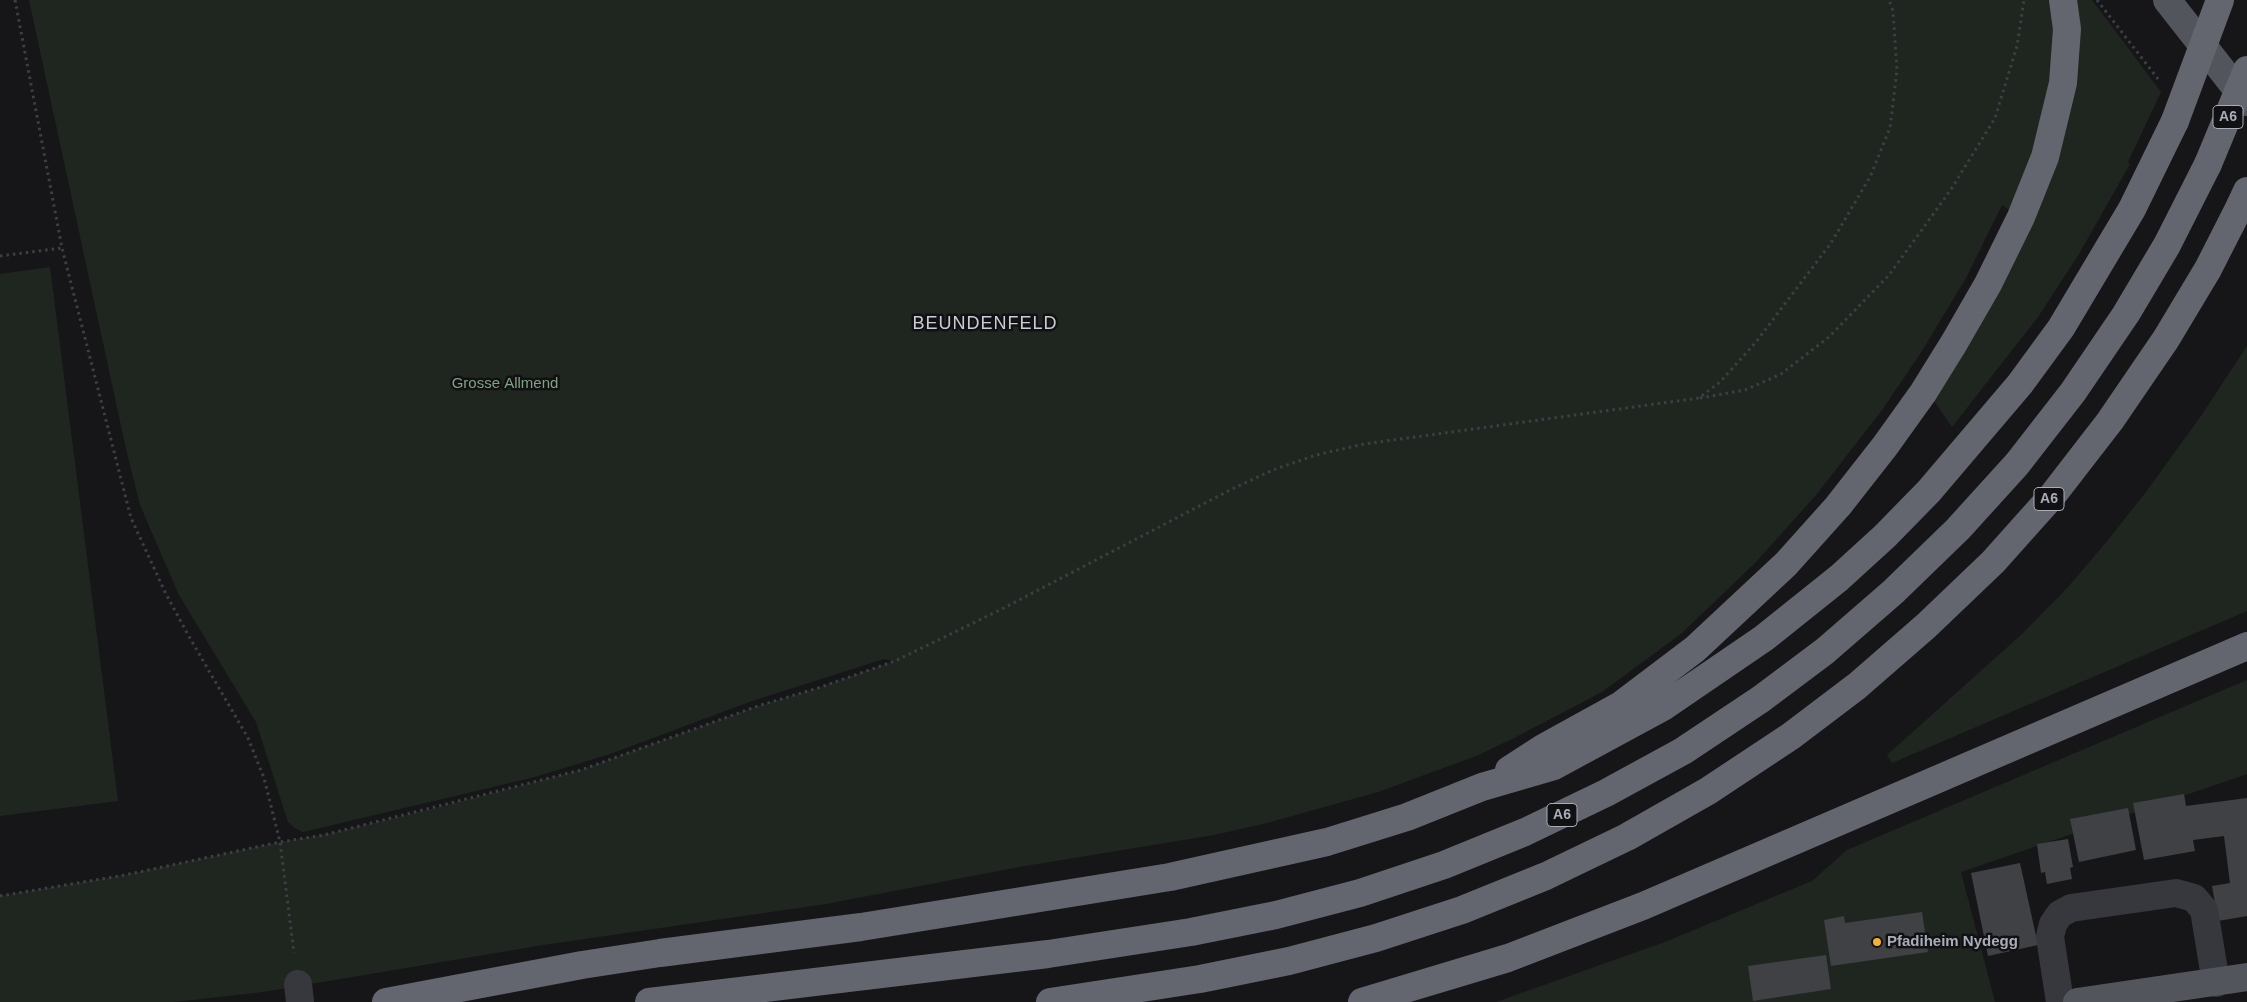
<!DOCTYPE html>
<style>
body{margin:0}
canvas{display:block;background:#161618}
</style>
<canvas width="2247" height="1002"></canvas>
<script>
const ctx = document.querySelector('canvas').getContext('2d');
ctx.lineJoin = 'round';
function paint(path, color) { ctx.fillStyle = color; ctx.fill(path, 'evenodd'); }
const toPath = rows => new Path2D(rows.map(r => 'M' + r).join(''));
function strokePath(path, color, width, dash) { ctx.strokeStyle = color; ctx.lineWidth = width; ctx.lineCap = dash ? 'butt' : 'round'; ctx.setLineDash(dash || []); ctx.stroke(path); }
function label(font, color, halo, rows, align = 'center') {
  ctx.font = font + ' Helvetica,sans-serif'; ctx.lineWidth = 5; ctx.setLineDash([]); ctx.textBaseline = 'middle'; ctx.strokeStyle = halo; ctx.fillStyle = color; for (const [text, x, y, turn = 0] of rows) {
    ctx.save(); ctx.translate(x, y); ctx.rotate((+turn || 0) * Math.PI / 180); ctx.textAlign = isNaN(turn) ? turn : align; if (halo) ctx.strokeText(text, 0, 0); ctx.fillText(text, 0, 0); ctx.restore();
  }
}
paint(toPath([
 [29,0,2092,0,2161,92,2128,162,2130,164,2079,254,2038,317,1952,427,1932,398,2030,223,2002,205,1966,278,1920,354,1882,410,1816,495,1755,563,1682,633,1602,692,1514,738,1476,756,1378,792,1267,823,1214,835,1019,867,826,904,543,945,263,992,174,1002,0,1002,0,896,125,875,280,842,324,835,431,809,581,770,758,706,818,688,894,661,884,659,749,702,613,753,535,777,303,832,295,828,288,822,256,722,179,595,140,505,126,449],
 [50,267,118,801,0,816,0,274],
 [2247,346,2247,611,1892,763,1887,755,2022,634,2069,586,2108,540,2146,492,2201,416],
 [2247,680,2247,774,1961,872,1995,1002,1496,1002,1665,942,1812,881,1847,850]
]), '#1e261f');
paint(toPath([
 [2184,794,2186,806,2247,798,2247,916,2218,921,2212,886,2230,883,2224,836,2193,840,2195,851,2144,860,2133,803],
 [2128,808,2136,850,2079,862,2070,819],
 [2068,839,2073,867,2070,868,2072,879,2047,884,2045,872,2041,873,2037,844],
 [2020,863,2038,945,1988,956,1971,873],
 [1922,912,1928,952,1831,966,1824,920,1844,916,1845,923],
 [1826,955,1831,989,1753,1001,1748,966]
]), '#404145');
strokePath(toPath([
 [15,0,62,248,131,518,165,592,187,633,248,738,264,778,280,842,294,953],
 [2097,0,2158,79],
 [0,256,62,248],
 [1700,398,1745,390,1781,374,1829,337,1889,275,1950,191,1995,118,2017,46,2024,0],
 [0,896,125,875,280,842,324,835,581,770,758,706,818,688,895,661,1000,610,1232,489,1273,470,1316,455,1364,444,1699,398,1720,382,1756,342,1831,243,1870,177,1890,128,1897,70,1893,11,1889,0]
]), '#3d3f44', 3, [2.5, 4]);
strokePath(toPath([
 [298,984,300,1002],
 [2060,1002,2050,937,2053,924,2060,914,2071,908,2176,893,2194,898,2204,910,2216,983]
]), '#37383d', 28);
strokePath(toPath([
 [2167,0,2247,102],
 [2077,1002,2247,977]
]), '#53555c', 28);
strokePath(toPath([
 [1509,770,1543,748,1621,705,1695,649,1786,564,1838,506,1885,446,1923,393,1954,343,1988,284,2021,217,2045,157,2063,83,2067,29,2063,0],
 [386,1002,582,965,660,953,861,927,1170,877,1327,842,1407,817,1482,787,1554,766,1663,707,1764,638,1839,578,1885,536,1929,491,2020,384,2061,328,2132,209,2175,121],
 [649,1002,1048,954,1191,932,1276,915,1360,893,1444,865,1525,832,1606,793,1683,751,1761,699,1825,651,1893,592,1958,529,2017,464,2073,392,2126,314,2167,245,2208,164],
 [1050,1002,1200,979,1289,961,1376,938,1462,910,1546,876,1627,837,1708,791,1791,736,1857,686,1926,626,1993,562,2052,496,2110,421,2166,339,2208,269,2240,206],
 [1362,1002,1508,958,1643,906,2247,646]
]), '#63666e', 28);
strokePath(toPath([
 [2175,121,2220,0],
 [2208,164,2247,70],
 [2240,206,2247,191]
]), '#63666e', 28);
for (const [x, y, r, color] of [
 [1877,942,5,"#f2b134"]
]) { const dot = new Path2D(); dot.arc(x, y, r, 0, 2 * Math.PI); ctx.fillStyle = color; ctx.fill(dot); strokePath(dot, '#111113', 2); }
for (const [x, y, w] of [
 [2228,117,30],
 [2049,499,30],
 [1562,815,30]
]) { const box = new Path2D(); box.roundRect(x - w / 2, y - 11.5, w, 23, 4); ctx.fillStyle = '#111113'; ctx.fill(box); strokePath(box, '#a8adb8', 1); }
label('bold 14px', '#a8adb8', null, [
 ["A6",2228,117],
 ["A6",2049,499],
 ["A6",1562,815]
]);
label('15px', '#7fa381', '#111113', [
 ["Grosse Allmend",505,384]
]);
label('bold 15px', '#a8adb8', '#111113', [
 ["Pfadiheim Nydegg",1887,942]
], 'left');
ctx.letterSpacing = '1px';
label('18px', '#c9ccd4', '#111113', [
 ["BEUNDENFELD",985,324]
]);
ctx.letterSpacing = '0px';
</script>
